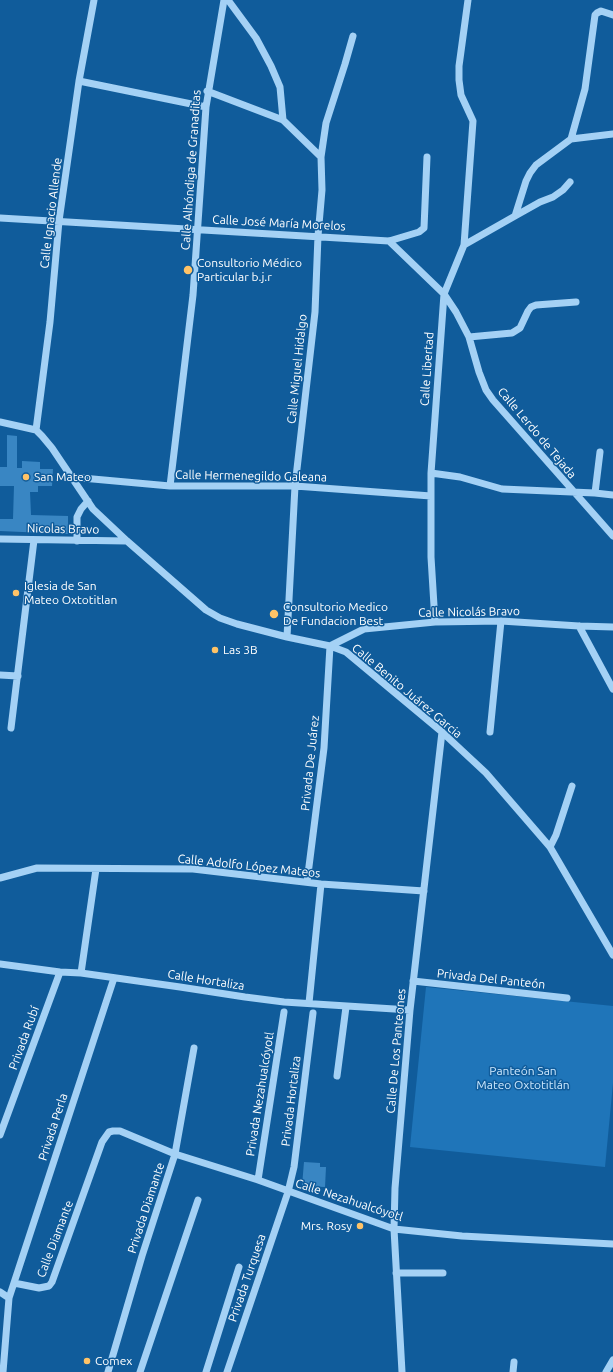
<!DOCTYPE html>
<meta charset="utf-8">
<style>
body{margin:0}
canvas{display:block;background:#105c9b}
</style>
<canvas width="613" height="1372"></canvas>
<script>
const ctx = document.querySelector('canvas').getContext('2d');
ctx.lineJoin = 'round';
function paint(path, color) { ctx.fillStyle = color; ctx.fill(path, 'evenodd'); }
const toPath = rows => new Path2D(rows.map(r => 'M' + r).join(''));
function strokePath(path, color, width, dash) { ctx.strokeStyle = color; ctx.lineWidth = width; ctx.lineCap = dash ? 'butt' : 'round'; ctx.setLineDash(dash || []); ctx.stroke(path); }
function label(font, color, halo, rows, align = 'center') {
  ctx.font = font + ' Ubuntu,sans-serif'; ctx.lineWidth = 3; ctx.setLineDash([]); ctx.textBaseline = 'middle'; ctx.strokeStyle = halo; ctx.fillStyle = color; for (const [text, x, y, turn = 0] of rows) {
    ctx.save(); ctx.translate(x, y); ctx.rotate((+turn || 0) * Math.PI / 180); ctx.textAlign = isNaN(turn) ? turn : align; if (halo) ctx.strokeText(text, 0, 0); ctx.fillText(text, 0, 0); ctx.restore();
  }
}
paint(toPath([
 [426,987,613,1006,613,1083,605,1167,410,1147]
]), '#1f75b9');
paint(toPath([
 [7,435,17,436,17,468,22,468,22,461,40,462,40,469,53,469,52,486,38,486,38,492,30,492,31,515,68,516,68,534,0,531,0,519,13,519,14,486,0,486,0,467,7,467],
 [304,1162,320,1163,320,1167,326,1167,325,1187,302,1186]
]), '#3986c3');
strokePath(toPath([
 [228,0,256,38,271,66,280,87,283,120],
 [79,81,206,107],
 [207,91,283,120,321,157,322,190,318,236,315,312,295,486,287,637],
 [571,139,585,89,595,15,597,13,601,11,613,15],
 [321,157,326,123,345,64,353,36],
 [515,216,540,202,553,197,563,190,570,182],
 [0,218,389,241,419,232,424,228,427,157],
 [389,241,444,294,456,312,469,337,479,372,486,390,493,400,613,536],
 [464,245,515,216,526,181,530,173,536,165,571,139,613,134],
 [469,337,512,333,520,328,528,311,531,307,536,305,576,302],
 [0,422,36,430,42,436,52,448,93,509,127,541,206,610,220,618,237,624,287,637,330,646,346,652,442,732,486,773,550,847,613,955],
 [36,430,50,322,59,221,79,81,94,0],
 [431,473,460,477,502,489,595,493,613,495],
 [71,477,170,486,295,486,431,496],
 [170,486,193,295,206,107,224,0],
 [595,493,600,452],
 [0,539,127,541],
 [77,541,77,517,81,509,88,501],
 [435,622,431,557,431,473,444,294,464,245,473,121,461,95,459,80,459,66,468,0],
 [579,626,613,689],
 [0,675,18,676],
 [11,728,34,540],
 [490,732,501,621],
 [550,847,556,835,572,786],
 [0,878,37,868,193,869,321,884,424,891],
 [307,882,324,748,330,646,364,629,435,622,501,621,579,626,613,627],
 [0,964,60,972,81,973,180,987,245,997,284,1002,410,1010],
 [81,973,96,869],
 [413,981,567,998],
 [309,1003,321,884],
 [337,1076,346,1007],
 [0,1135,60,972],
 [258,1180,284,1012],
 [396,1273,443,1273],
 [14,1283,39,1288,49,1286,52,1282,102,1142,109,1132,113,1131,120,1131,175,1154,258,1180,394,1229,462,1236,613,1244],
 [0,1292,9,1298],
 [3,1372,9,1298,114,978],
 [108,1372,142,1256,175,1154,194,1048],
 [140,1372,198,1200],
 [206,1372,239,1267],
 [227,1372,288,1192,294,1167,313,1013],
 [402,1372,394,1229,395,1188,410,1010,442,732],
 [513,1372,514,1362],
 [606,1372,613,1360]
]), '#a4d1f5', 7);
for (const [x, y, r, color] of [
 [188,270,5,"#ffc367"],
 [26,477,4,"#ffc367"],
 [16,593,4,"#ffc367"],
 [274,614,5,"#ffc367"],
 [215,650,4,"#ffc367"],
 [360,1226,4,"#ffc367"],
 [87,1361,4,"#ffc367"]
]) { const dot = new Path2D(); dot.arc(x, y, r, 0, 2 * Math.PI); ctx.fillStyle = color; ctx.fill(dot); strokePath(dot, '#105c9b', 1.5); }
label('12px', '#fff', '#105c9b', [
 ["Calle Alhóndiga de Granaditas",191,170,-86],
 ["Calle Ignacio Allende",51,213,-83],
 ["Calle José María Morelos",279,223,3],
 ["Calle Miguel Hidalgo",297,369,-84],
 ["Calle Libertad",427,369,-86],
 ["Calle Lerdo de Tejada",537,433,50],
 ["Calle Hermenegildo Galeana",251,476,1],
 ["Nicolas Bravo",63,529,1],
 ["Calle Nicolás Bravo",469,612,-1],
 ["Calle Benito Juárez Garcia",407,691,40],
 ["Privada De Juárez",310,763,-84],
 ["Calle Adolfo López Mateos",249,866,6],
 ["Privada Del Panteón",491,979,6],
 ["Calle Hortaliza",206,980,9],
 ["Privada Rubí",24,1038,-70],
 ["Calle De Los Panteones",396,1051,-85],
 ["Privada Nezahualcóyotl",260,1094,-81],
 ["Privada Hortaliza",291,1101,-83],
 ["Privada Perla",53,1127,-72],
 ["Calle Nezahualcóyotl",349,1200,18],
 ["Privada Diamante",146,1208,-72],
 ["Calle Diamante",55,1239,-69],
 ["Privada Turquesa",247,1278,-71]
]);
label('12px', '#fff', '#105c9b', [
 ["Consultorio Médico",197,263],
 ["Particular b.j.r",197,277],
 ["San Mateo",34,477],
 ["Iglesia de San",24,586],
 ["Mateo Oxtotitlan",24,600],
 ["Consultorio Medico",283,607],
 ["De Fundacion Best",283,621],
 ["Las 3B",223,650],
 ["Mrs. Rosy",352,1226,"right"],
 ["Comex",95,1361]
], 'left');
label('12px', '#cce8fe', '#105c9b', [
 ["Panteón San",523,1071],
 ["Mateo Oxtotitlán",523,1085]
]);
</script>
